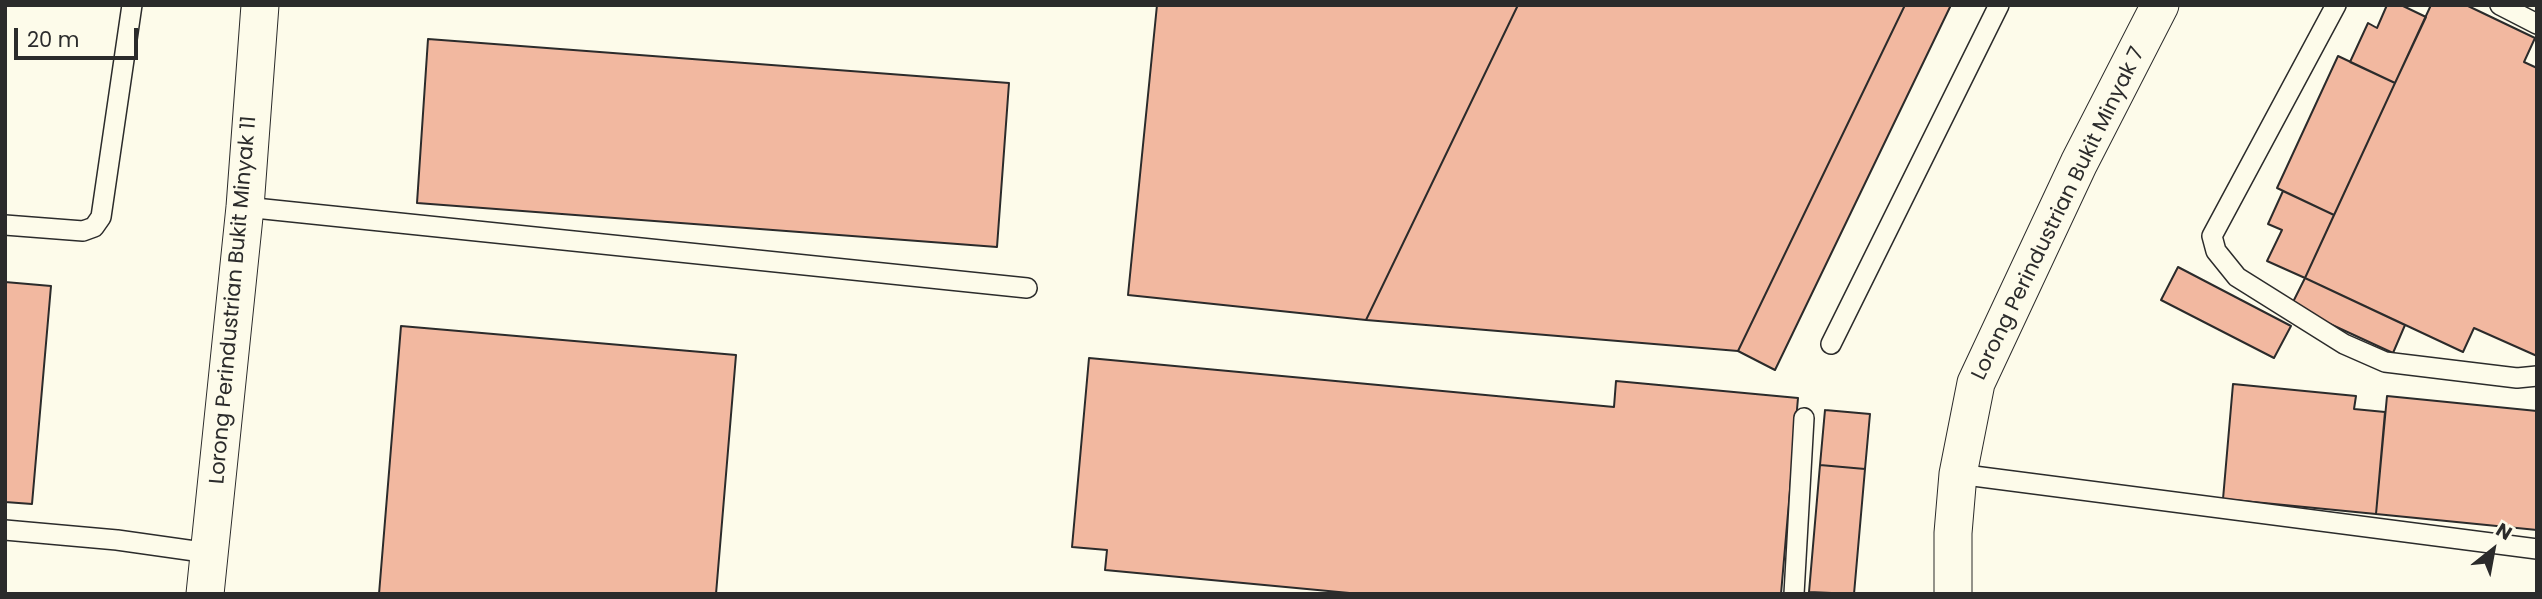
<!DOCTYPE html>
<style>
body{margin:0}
#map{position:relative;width:2542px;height:599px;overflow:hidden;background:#fdfbea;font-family:Poppins,sans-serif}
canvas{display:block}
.frame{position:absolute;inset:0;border:7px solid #2b2b2b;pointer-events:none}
.north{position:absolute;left:2458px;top:515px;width:70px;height:70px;-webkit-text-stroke:5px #fdfbea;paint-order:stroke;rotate:31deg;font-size:19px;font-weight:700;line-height:28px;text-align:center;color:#2b2b2b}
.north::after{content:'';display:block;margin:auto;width:24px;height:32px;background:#2b2b2b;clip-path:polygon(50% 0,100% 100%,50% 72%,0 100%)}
.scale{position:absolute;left:14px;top:28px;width:124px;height:32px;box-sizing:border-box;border:4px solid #2b2b2b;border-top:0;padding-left:9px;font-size:21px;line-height:24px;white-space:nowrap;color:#2b2b2b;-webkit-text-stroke:5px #fdfbea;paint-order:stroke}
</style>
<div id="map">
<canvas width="2542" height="599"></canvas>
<div class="frame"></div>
<div class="north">N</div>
<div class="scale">20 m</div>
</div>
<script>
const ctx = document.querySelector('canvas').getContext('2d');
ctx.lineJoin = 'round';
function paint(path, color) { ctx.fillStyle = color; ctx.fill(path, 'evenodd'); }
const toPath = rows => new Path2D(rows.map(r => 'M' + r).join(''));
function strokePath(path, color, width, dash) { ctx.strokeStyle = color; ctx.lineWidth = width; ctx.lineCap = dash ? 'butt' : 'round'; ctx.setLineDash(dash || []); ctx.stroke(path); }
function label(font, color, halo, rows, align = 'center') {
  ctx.font = font + ' Poppins,sans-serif'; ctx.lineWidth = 5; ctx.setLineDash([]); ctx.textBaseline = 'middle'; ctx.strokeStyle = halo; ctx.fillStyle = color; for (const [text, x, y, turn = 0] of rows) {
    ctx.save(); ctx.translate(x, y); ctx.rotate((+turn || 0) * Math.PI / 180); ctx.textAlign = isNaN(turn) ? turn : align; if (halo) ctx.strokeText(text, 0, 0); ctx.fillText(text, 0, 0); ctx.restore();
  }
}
const building = toPath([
 [1157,5,1518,5,1366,320,1128,295,1157,5],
 [1518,5,1905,5,1738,351,1366,320,1518,5],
 [1905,5,1951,5,1775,370,1738,351,1905,5],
 [2387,5,2401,5,2426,17,2395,83,2350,62,2368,23,2377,28,2387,5],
 [2431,5,2466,5,2535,38,2524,62,2537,68,2537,356,2474,328,2463,352,2305,278,2431,5],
 [428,39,1009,83,997,247,417,203,428,39],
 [2338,56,2395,83,2334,215,2277,188,2338,56],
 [2283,191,2334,215,2305,278,2267,261,2282,230,2268,224,2283,191],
 [2178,267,2291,326,2274,358,2161,300,2178,267],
 [2305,278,2405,325,2393,353,2291,306,2305,278],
 [5,282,51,286,32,504,5,502,5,282],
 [401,326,736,355,716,594,379,594,401,326],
 [1089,358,1614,407,1616,381,1798,398,1781,594,1360,594,1105,570,1107,550,1072,547,1089,358],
 [2233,384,2356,396,2354,409,2385,412,2376,514,2223,499,2233,384],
 [2387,396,2537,411,2537,530,2376,514,2387,396],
 [1825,410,1870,414,1865,469,1820,465,1825,410],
 [1820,465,1865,469,1854,594,1809,592,1820,465]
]);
paint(building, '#f2b8a0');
strokePath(building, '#2b2b2b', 2);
const lane = toPath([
 [2336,5,2212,236,2216,251,2237,277,2344,344,2385,362,2517,378,2537,376],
 [2500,5,2537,24],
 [245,207,1027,288],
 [5,225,83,231,94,227,101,217,132,5],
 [1831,344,1999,5],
 [1958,474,2537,549],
 [5,530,117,540,209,553],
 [1794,594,1804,418]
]);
const street = toPath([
 [205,594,245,207,260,5],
 [1953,594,1953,533,1958,474,1976,383,2079,163,2160,5]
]);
strokePath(lane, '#2b2b2b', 22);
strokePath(street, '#2b2b2b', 39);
strokePath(lane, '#fdfbea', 19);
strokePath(street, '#fdfbea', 37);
label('21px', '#2b2b2b', '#fdfbea', [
 ["Lorong Perindustrian Bukit Minyak 7",2059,214,-64],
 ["Lorong Perindustrian Bukit Minyak 11",234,300,-85]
]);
</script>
